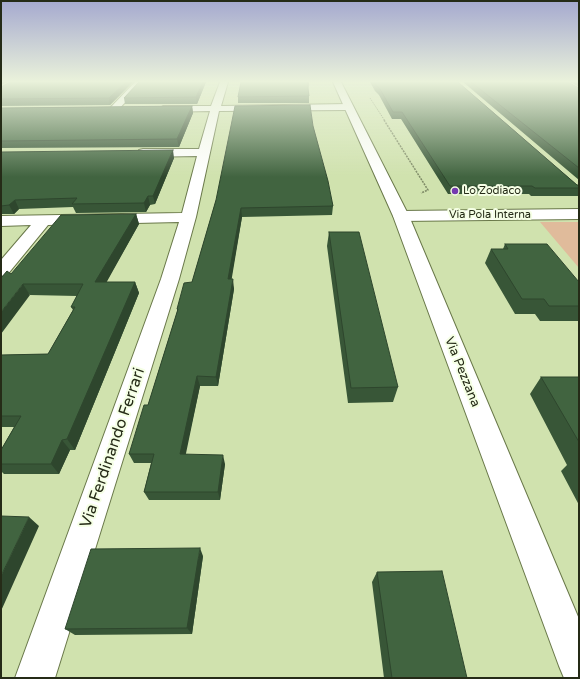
<!DOCTYPE html>
<style>
body{margin:0}
#map{position:relative;width:580px;height:679px;overflow:hidden;background:#d0e2ae;font-family:"Varela Round",sans-serif}
canvas{display:block}
.frame{position:absolute;inset:0;border:2px solid #252b17;pointer-events:none}
</style>
<div id="map">
<canvas width="580" height="679"></canvas>
<div class="frame"></div>
</div>
<script>
const ctx = document.querySelector('canvas').getContext('2d');
ctx.lineJoin = 'round';
function paint(path, color) { ctx.fillStyle = color; ctx.fill(path, 'evenodd'); }
const toPath = rows => new Path2D(rows.map(r => 'M' + r).join(''));
function strokePath(path, color, width, dash) { ctx.strokeStyle = color; ctx.lineWidth = width; ctx.lineCap = dash ? 'butt' : 'round'; ctx.setLineDash(dash || []); ctx.stroke(path); }
function label(font, color, halo, rows, align = 'center') {
  ctx.font = font + ' "Varela Round",sans-serif'; ctx.lineWidth = 4; ctx.setLineDash([]); ctx.textBaseline = 'middle'; ctx.strokeStyle = halo; ctx.fillStyle = color; for (const [text, x, y, turn = 0] of rows) {
    ctx.save(); ctx.translate(x, y); ctx.rotate((+turn || 0) * Math.PI / 180); ctx.textAlign = isNaN(turn) ? turn : align; if (halo) ctx.strokeText(text, 0, 0); ctx.fillText(text, 0, 0); ctx.restore();
  }
}
paint(toPath([
 [540,222,579,222,579,268]
]), '#e0bb9b');
const street = toPath([
 [135,82,144,82,117,111,111,111,109,109,111,107,135,82],
 [220,82,228,82,221,106,348,104,353,107,348,110,219,111,196,217,179,279,55,678,15,678,161,279,179,222,48,225,7,275,1,276,1,260,31,225,1,226,1,216,182,213,197,156,143,157,139,156,137,153,139,150,143,149,199,149,210,111,163,112,158,109,163,106,211,106,220,82],
 [579,209,579,219,401,221,396,219,393,216,396,213,401,211,579,209]
]);
const secondary = toPath([
 [333,82,341,82,409,216,579,619,579,678,564,678,559,666,393,216,333,82]
]);
strokePath(street, '#697849', 2);
strokePath(secondary, '#697849', 2);
strokePath(toPath([
 [370,98,385,121]
]), '#7e8a66', 1, [1.5, 1]);
strokePath(toPath([
 [384,120,428,190,421,193]
]), '#7e8a66', 1.5, [2, 1]);
paint(street, '#fff');
paint(secondary, '#fff');
paint(toPath([
 [10,82,133,82,110,105,1,106,1,87],
 [139,82,206,82,197,104,125,104,124,98],
 [241,82,309,82,308,91,309,96,309,103,238,103,238,97],
 [370,82,458,82,577,185,579,185,579,196,531,196,529,194,448,194,401,119,392,119,379,95,375,91],
 [463,82,568,82,579,88,579,180],
 [570,82,579,82,579,87],
 [192,106,193,113,179,147,1,148,1,108],
 [313,126,333,206,332,215,242,217,231,279,234,289,218,386,200,386,185,454,225,464,220,500,149,500,144,492,151,463,134,463,129,454,148,405,177,312,177,309,192,282,216,200],
 [1,152,174,158,155,204,150,205,146,212,76,213,73,207,19,209,14,214,1,214],
 [136,214,139,224,106,282,135,282,139,293,75,450,70,450,59,474,4,474,1,471,1,450,14,427,1,427,1,355,48,354,73,310,71,307,77,296,30,295,11,274],
 [329,232,398,387,393,402,348,403,327,246],
 [505,244,579,282,579,321,540,321,535,314,515,314,485,263,491,249,503,249],
 [541,377,579,377,579,505,561,471,567,465,530,394],
 [203,556,192,634,75,635,65,629],
 [377,572,467,678,384,678,372,582]
]), '#385637');
paint(toPath([
 [1,82,7,82,1,85],
 [126,82,133,82,110,105,109,98],
 [203,82,206,82,197,104,196,97],
 [192,106,193,113,179,147,177,139],
 [173,150,174,158,155,204,153,196],
 [148,196,150,205,146,212,144,203],
 [15,200,19,209,14,214,9,205],
 [241,208,242,217,230,289,228,279],
 [136,214,139,224,100,294,95,282],
 [233,279,234,289,218,386,216,377],
 [135,282,139,293,75,450,67,439],
 [23,284,30,295,1,334,1,312],
 [197,376,200,386,184,463,180,454],
 [62,440,70,450,59,474,51,464],
 [223,455,225,464,220,500,218,492],
 [29,517,39,526,1,611,1,576],
 [200,548,203,556,192,634,187,628]
]), '#2e462d');
const building = toPath([
 [10,82,126,82,109,98,1,99,1,87,10,82],
 [139,82,203,82,196,97,124,98,139,82],
 [241,82,308,82,308,88,309,96,238,97,241,82],
 [374,82,458,82,577,185,579,185,579,188,535,188,532,186,450,186,402,112,393,112,380,89,376,85,374,82],
 [471,82,568,82,579,88,579,168,471,82],
 [310,105,313,126,328,181,333,206,241,208,228,279,233,279,216,377,197,376,180,454,223,455,218,492,144,492,154,454,129,454,144,405,148,405,178,309,177,309,184,283,192,282,216,200,235,106,310,105],
 [192,106,177,139,1,141,1,108,192,106],
 [173,150,153,196,148,196,144,203,72,204,77,198,15,200,9,205,1,206,1,152,173,150],
 [136,214,95,282,135,282,67,439,62,440,51,464,1,464,1,450,21,416,1,416,1,355,48,354,75,307,71,307,83,284,23,284,1,312,1,278,7,271,11,274,61,215,136,214],
 [329,232,359,232,398,387,351,388,329,232],
 [505,244,547,244,579,282,579,306,549,306,544,299,522,299,491,249,508,249,505,244],
 [541,377,579,377,579,442,541,377],
 [1,516,29,517,1,576,1,516],
 [200,548,187,628,65,629,91,549,200,548],
 [442,571,467,678,392,678,377,572,442,571]
]);
paint(building, '#416440');
strokePath(building, '#2e462d', 1);
const sky = ctx.createLinearGradient(0, 0, 0, 177);
sky.addColorStop(0, '#a5a9cf');
sky.addColorStop(0.46, '#eaf2db');
sky.addColorStop(1, '#eaf2db00');
ctx.fillStyle = sky;
ctx.fillRect(0, 0, 580, 177);
for (const [x, y, r, color] of [
 [455,191,4,"#753ab0"]
]) { const dot = new Path2D(); dot.arc(x, y, r, 0, 2 * Math.PI); ctx.fillStyle = color; ctx.fill(dot); strokePath(dot, '#f5ffe5', 1.5); }
label('11px', '#252b17', '#f5ffe5', [
 ["Lo Zodiaco",463,191]
], 'left');
label('11px', '#252b17', '#f5ffe5', [
 ["Via Pola Interna",490,215]
]);
label('13px', '#252b17', '#f5ffe5', [
 ["Via Pezzana",462,372,68]
]);
label('16px', '#252b17', '#f5ffe5', [
 ["Via Ferdinando Ferrari",113,448,-71]
]);
</script>
